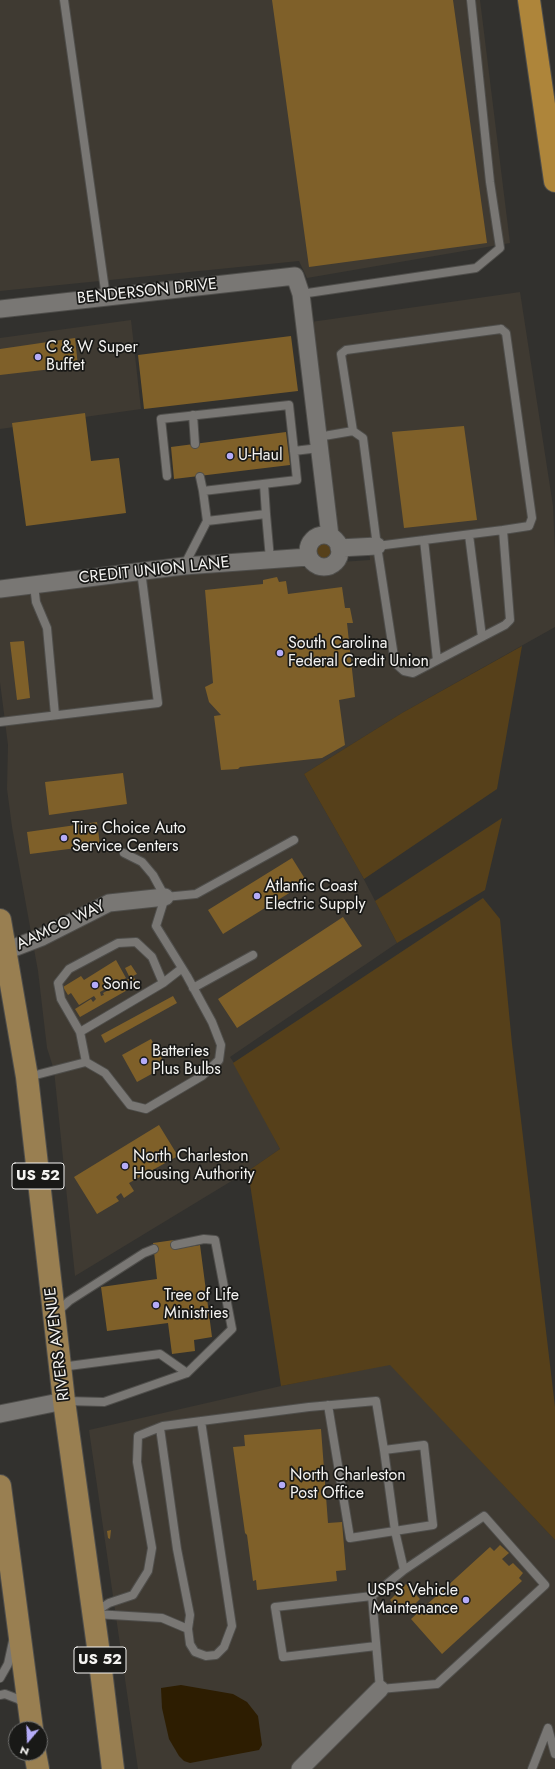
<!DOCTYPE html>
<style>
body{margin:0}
#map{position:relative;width:555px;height:1769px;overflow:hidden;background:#32312e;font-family:Jost,sans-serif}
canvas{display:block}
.north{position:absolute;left:8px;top:1721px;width:40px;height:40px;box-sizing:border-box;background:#191917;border:1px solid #71716f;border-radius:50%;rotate:199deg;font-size:11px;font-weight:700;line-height:16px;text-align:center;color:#f5f4f2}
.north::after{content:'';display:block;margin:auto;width:14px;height:18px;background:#b5acf8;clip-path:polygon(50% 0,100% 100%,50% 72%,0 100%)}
</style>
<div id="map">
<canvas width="555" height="1769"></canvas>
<div class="north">N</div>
</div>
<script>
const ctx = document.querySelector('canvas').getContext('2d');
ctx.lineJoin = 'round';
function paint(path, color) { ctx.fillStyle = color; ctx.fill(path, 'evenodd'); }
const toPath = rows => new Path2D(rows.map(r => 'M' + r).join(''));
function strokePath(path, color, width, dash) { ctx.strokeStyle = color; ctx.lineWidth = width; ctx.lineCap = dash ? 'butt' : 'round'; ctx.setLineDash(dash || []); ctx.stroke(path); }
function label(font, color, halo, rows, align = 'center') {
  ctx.font = font + ' Jost,sans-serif'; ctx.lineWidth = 3.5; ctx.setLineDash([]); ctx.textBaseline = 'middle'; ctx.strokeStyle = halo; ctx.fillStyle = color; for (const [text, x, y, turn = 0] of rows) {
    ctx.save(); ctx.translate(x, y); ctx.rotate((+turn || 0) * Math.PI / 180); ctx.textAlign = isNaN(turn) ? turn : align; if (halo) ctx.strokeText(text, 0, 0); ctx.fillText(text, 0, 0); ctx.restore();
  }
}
paint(toPath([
 [0,0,480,0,510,243,307,278,299,261,0,291],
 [520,292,553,506,555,551,555,627,402,713,304,774,359,870,397,943,230,1057,238,1069,280,1149,248,1171,75,1276,54,1070,47,1048,38,971,12,827,7,789,8,745,0,682,0,589,299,566,327,575,341,562,370,560,368,540,344,541,342,536,334,529,304,323],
 [131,320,141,409,0,429,0,338],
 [390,1364,555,1540,555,1769,138,1769,89,1430,281,1386]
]), '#3f3a32');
paint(toPath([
 '316 551a8 8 0 1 1 16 0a8 8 0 1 1-16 0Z',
 [522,646,497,789,364,879,304,774,402,713],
 [502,818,485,890,397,943,375,901],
 [483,898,500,919,512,1044,555,1407,555,1540,390,1365,281,1386,248,1171,280,1149,233,1063]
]), '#56401a');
paint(toPath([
 [181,1685,233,1694,247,1702,258,1716,262,1745,259,1750,190,1763,184,1761,179,1756,169,1739,162,1708,161,1688]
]), '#2d1d01');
paint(toPath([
 [272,0,453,0,487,243,309,267],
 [291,336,298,391,144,409,138,355],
 [75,338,78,366,0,375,0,349],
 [85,413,91,461,119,458,126,513,26,526,12,423],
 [464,426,477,520,404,528,392,432],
 [286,432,290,465,174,479,171,447],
 [277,577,279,582,286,581,288,594,342,587,345,608,350,608,353,623,347,623,355,697,339,700,345,745,322,758,240,767,238,769,221,770,214,716,221,715,209,702,205,687,213,683,205,590,263,584,263,580],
 [24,641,30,698,17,700,10,642],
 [123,773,127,804,49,815,45,782],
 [97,822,100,845,30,854,27,832],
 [292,858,307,882,223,934,208,910],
 [343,917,362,946,237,1028,218,999],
 [116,960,126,978,100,992,101,996,104,995,103,993,130,978,125,968,131,965,137,974,133,976,138,984,80,1017,75,1009,91,999,93,1002,96,999,94,996,79,1005,71,993,68,995,63,987,81,976,84,980],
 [173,996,177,1003,105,1043,101,1035],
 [151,1039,166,1066,137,1082,122,1055],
 [159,1125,178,1156,129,1183,134,1191,124,1198,121,1193,116,1197,119,1201,97,1214,74,1177],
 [174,1240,175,1249,200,1245,212,1337,194,1340,195,1351,172,1354,168,1323,107,1331,101,1287,157,1279,153,1243],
 [321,1429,328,1523,342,1522,346,1570,336,1571,337,1581,257,1590,256,1580,253,1581,247,1535,245,1533,233,1447,245,1446,244,1435],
 [111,1530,110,1539,108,1538,107,1531],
 [500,1545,509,1553,502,1559,509,1566,513,1563,523,1573,519,1578,522,1581,442,1654,411,1619,490,1547,494,1551],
 [406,1584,420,1599,404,1615,390,1600]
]), '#7f6029');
const lane = toPath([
 [64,0,106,297],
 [301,294,476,268,500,248,490,182,471,0],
 [501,329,506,333,532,518,529,526,503,530,510,620,505,625,413,673,404,671,395,663,377,546,363,438,353,431,341,354,346,350,501,329],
 [193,415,195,444],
 [318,437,353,431],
 [167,476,161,419,289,405,294,451,319,448],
 [200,477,203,491],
 [264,484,266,514],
 [207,521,203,491,297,480,294,451],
 [469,535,482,637],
 [424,540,437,660],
 [377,546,503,530],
 [184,566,207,521,266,514,270,559],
 [34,585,36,602,47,628,55,715],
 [0,722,158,703,141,571],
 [165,897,196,894,294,840],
 [193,988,253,955],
 [80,1032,61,999,58,983,69,969,118,943,136,942,152,957,163,983],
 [86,1062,80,1032,163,983,181,969],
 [28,1077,86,1062,105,1073,130,1105,146,1109,202,1076,219,1060,221,1045,212,1022,187,976,156,926,165,897,153,875,142,862,124,853],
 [56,1313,69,1301,144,1253,154,1249],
 [61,1367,160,1354,187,1373],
 [66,1401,104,1402,187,1373,232,1329,215,1240,204,1239,175,1245],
 [372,1596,380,1689,437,1684,545,1585,484,1516,404,1570,395,1531,384,1450],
 [95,1612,109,1603,133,1595,148,1571,152,1548,137,1462,138,1436,163,1426,309,1407,376,1401,384,1450,424,1445,433,1525,350,1538,328,1405],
 [95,1614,162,1618,188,1629,190,1615,177,1549,160,1428],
 [188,1629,190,1644,195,1652,206,1656,216,1655,224,1647,232,1626,201,1421],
 [376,1646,283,1657,275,1607,372,1596,404,1570],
 [0,1678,8,1664,13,1641],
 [0,1695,5,1694,18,1699,24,1704],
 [532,1769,548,1728,555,1754]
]);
const street = toPath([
 [0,309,295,276,301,294,330,536],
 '308 551a16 16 0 1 1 32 0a16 16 0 1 1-32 0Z',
 [339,548,377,546],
 [0,589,184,566,308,557],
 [0,953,42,937,109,903,165,897],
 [0,1414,64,1401],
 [300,1769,380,1689]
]);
const primary = toPath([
 [0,920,27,1077,64,1401,99,1654,113,1769],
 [0,1486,32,1729],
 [35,1753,38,1769]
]);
const highway = toPath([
 [529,0,555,181]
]);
strokePath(lane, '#4f4e4b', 10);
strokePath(street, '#4f4e4b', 19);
strokePath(primary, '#4f4e4b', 24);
strokePath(highway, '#4f4e4b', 24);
strokePath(lane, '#797774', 8);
strokePath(street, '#797774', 17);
strokePath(primary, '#997f51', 22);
strokePath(highway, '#ae853a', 22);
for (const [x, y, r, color] of [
 [38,357,4,"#b5acf8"],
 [230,456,4,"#b5acf8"],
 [280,653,4,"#b5acf8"],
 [64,838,4,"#b5acf8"],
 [257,896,4,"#b5acf8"],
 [95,985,4,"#b5acf8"],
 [144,1061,4,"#b5acf8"],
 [125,1166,4,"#b5acf8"],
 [156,1305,4,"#b5acf8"],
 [282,1485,4,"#b5acf8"],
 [466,1600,4,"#b5acf8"]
]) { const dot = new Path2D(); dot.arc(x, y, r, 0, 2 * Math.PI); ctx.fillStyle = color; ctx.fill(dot); strokePath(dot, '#191917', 1.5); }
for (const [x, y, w] of [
 [38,1176,52],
 [100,1660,52]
]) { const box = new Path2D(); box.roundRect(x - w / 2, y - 13, w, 26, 3); ctx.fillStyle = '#191917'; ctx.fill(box); strokePath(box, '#f5f4f2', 1); }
label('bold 15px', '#f5f4f2', null, [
 ["US 52",38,1176],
 ["US 52",100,1660]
]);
label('16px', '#f5f4f2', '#191917', [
 ["BENDERSON DRIVE",147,292,-6],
 ["CREDIT UNION LANE",154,571,-6],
 ["AAMCO WAY",61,926,-25],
 ["RIVERS AVENUE",58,1344,-97]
]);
label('16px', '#f5f4f2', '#191917', [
 ["C & W Super",46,348],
 ["Buffet",46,366],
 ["U-Haul",238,456],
 ["South Carolina",288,644],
 ["Federal Credit Union",288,662],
 ["Tire Choice Auto",72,829],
 ["Service Centers",72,847],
 ["Atlantic Coast",265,887],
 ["Electric Supply",265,905],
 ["Sonic",103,985],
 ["Batteries",152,1052],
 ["Plus Bulbs",152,1070],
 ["North Charleston",133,1157],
 ["Housing Authority",133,1175],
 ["Tree of Life",164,1296],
 ["Ministries",164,1314],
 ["North Charleston",290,1476],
 ["Post Office",290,1494],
 ["USPS Vehicle",458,1591,"right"],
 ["Maintenance",458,1609,"right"]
], 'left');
</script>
